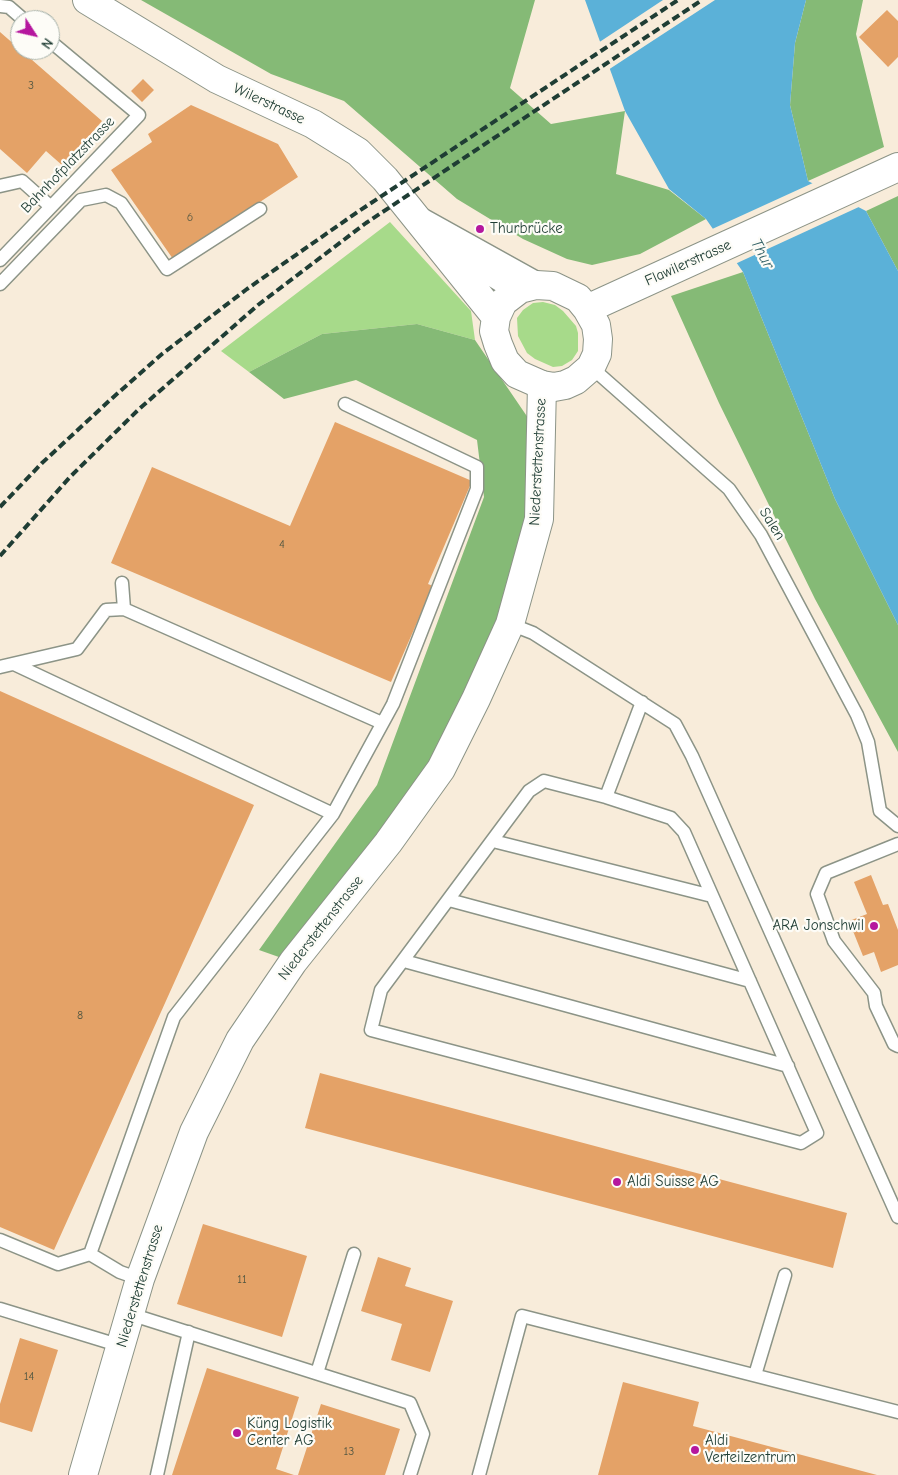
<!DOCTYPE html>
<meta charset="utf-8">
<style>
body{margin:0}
#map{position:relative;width:898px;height:1475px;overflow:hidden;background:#f8ecda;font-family:"Comic Neue",sans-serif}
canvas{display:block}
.north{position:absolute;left:10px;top:10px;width:50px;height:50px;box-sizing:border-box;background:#fdfcf7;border:1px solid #a4b0a9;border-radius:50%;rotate:125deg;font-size:14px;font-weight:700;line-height:20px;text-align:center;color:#1f3d34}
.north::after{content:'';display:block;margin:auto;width:18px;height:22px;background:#b5179e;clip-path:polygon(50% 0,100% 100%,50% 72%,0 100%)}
</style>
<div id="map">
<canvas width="898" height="1475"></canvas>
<div class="north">N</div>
</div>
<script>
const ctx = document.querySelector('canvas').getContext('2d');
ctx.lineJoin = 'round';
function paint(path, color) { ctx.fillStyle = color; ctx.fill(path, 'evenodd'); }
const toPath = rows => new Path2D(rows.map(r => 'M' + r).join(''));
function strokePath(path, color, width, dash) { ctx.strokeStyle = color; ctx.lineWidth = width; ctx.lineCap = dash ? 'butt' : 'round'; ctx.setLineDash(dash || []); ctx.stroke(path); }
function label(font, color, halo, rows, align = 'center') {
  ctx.font = font + ' "Comic Neue",sans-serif'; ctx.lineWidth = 4.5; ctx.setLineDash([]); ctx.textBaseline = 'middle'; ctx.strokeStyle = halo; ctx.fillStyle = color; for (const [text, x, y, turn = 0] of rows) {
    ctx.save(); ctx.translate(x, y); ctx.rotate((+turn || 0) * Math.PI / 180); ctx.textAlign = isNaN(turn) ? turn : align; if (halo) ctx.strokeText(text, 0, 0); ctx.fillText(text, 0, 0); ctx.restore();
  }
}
paint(toPath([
 [390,222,471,311,475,340,417,324,322,334,249,372,221,351],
 [543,302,555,305,563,311,576,326,578,333,578,351,572,360,562,366,553,367,535,359,527,353,518,336,517,318,523,310,533,303]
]), '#a7da8a');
paint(toPath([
 [141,0,535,0,510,88,551,124,625,111,616,174,669,190,706,219,640,254,592,265,567,259,523,239,457,199,344,101,271,74],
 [806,0,863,0,856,34,884,147,808,181,790,105,795,43],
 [898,196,898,271,866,211],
 [743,272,835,499,898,625,898,752,815,599,719,403,671,296],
 [417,324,475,340,539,434,539,519,476,699,293,962,259,950,377,785,484,497,477,440,356,380,284,399,249,372,322,334]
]), '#85ba76');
paint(toPath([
 [585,0,806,0,795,43,790,105,808,181,866,211,898,271,898,625,835,499,743,272,706,219,669,189,625,111]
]), '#5bb1d8');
paint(toPath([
 [663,0,715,0,608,70,598,43],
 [815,182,861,206,735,264,710,230]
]), '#f8ecda');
paint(toPath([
 [887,10,898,21,898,57,888,67,859,37],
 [0,32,102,121,63,166,46,151,27,173,0,149],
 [143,79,154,90,142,102,131,91],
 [191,105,278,144,298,177,173,259,111,170,152,142,148,134],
 [335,422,472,481,428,584,433,586,391,682,111,563,152,467,290,526],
 [0,691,254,805,54,1250,0,1227],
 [871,875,883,905,888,904,898,930,898,965,881,972,874,952,863,956,849,921,867,914,854,882],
 [320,1073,847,1213,833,1268,305,1128],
 [203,1224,307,1256,282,1337,177,1304],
 [378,1257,411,1268,405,1286,453,1301,430,1372,391,1360,402,1324,361,1311],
 [20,1338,58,1350,32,1432,0,1422,0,1404],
 [207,1368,299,1397,276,1469,294,1475,172,1475],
 [623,1382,699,1402,693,1426,877,1475,598,1475],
 [321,1404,400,1429,385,1475,298,1475]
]), '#e4a267');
const service = toPath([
 [0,6,9,7,24,20],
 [0,186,22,181,51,207],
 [424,215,541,280],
 [0,260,139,115,50,41],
 [0,284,81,200,106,195,121,203,167,269,260,209],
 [591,367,729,489,761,535,857,715,868,742,880,811,898,826],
 [122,583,124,609,382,723],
 [510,624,533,633,675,724,692,756,898,1217],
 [14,664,333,814],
 [0,667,77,649,106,610,124,609],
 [606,797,671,818,684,832,817,1133,801,1143,371,1030,381,990,529,791,544,781,606,797,642,702],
 [493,841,712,896],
 [898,844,826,873,817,894,834,941,874,993,876,1006,894,1044,898,1046],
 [449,900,750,981],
 [404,961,788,1066],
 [0,1240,58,1264,90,1254],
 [140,1279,120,1272,90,1254,174,1017,333,814,393,704,477,489,477,467,345,404],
 [0,1309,121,1346],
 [130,1314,410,1403,423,1434,410,1475],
 [317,1373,354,1254],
 [755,1375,785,1275],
 [157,1475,189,1332],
 [479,1475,522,1316,898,1412]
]);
const tertiary = toPath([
 [83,1475,140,1279,194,1132,240,1040,293,962,388,843,441,769,476,699,510,624,539,519,542,385]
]);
const secondary = toPath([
 [87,0,217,79,313,124,358,152,385,179,496,317],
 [448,244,520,289],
 [536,285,553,286,578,298,587,309,596,325,598,339,597,354,591,367,576,380,565,385,554,387,542,385,517,374,505,361,498,344,494,331,496,317,503,302,520,289,536,285],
 [587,309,898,167]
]);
strokePath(service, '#8c9487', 15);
strokePath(tertiary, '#8c9487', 30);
strokePath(secondary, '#8c9487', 30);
strokePath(service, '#fff', 12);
strokePath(tertiary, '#fff', 28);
strokePath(secondary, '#fff', 28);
strokePath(toPath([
 [0,507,42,463,109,401,162,354,247,289,359,211,678,0],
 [0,556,70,477,138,410,258,305,366,223,702,0]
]), '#1f3d34', 4, [8, 4]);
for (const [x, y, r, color] of [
 [480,229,5,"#b5179e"],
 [874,926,5,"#b5179e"],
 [617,1182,5,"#b5179e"],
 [237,1433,5,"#b5179e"],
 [695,1450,5,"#b5179e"]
]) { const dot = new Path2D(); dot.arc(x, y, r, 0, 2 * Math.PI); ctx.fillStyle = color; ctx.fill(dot); strokePath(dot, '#fdfcf7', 2); }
label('12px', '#505641', null, [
 ["3",31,86],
 ["6",190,218],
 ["4",282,545],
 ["8",80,1016],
 ["11",242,1280],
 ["14",29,1377],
 ["13",349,1452]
]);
label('15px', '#1f3d34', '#fdfcf7', [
 ["Wilerstrasse",269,104,25],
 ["Bahnhofplatzstrasse",68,165,-46],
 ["Flawilerstrasse",688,263,-24],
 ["Niederstettenstrasse",538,462,-87],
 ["Salen",772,524,58],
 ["Niederstettenstrasse",321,928,-52],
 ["Niederstettenstrasse",140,1286,-73]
]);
label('15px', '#1f3d34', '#fdfcf7', [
 ["Thurbrücke",490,229],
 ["ARA Jonschwil",864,926,"right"],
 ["Aldi Suisse AG",627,1182],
 ["Küng Logistik",247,1424],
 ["Center AG",247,1441],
 ["Aldi",705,1441],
 ["Verteilzentrum",705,1458]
], 'left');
label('italic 16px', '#316065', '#fdfcf7', [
 ["Thur",762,254,61]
]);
</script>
